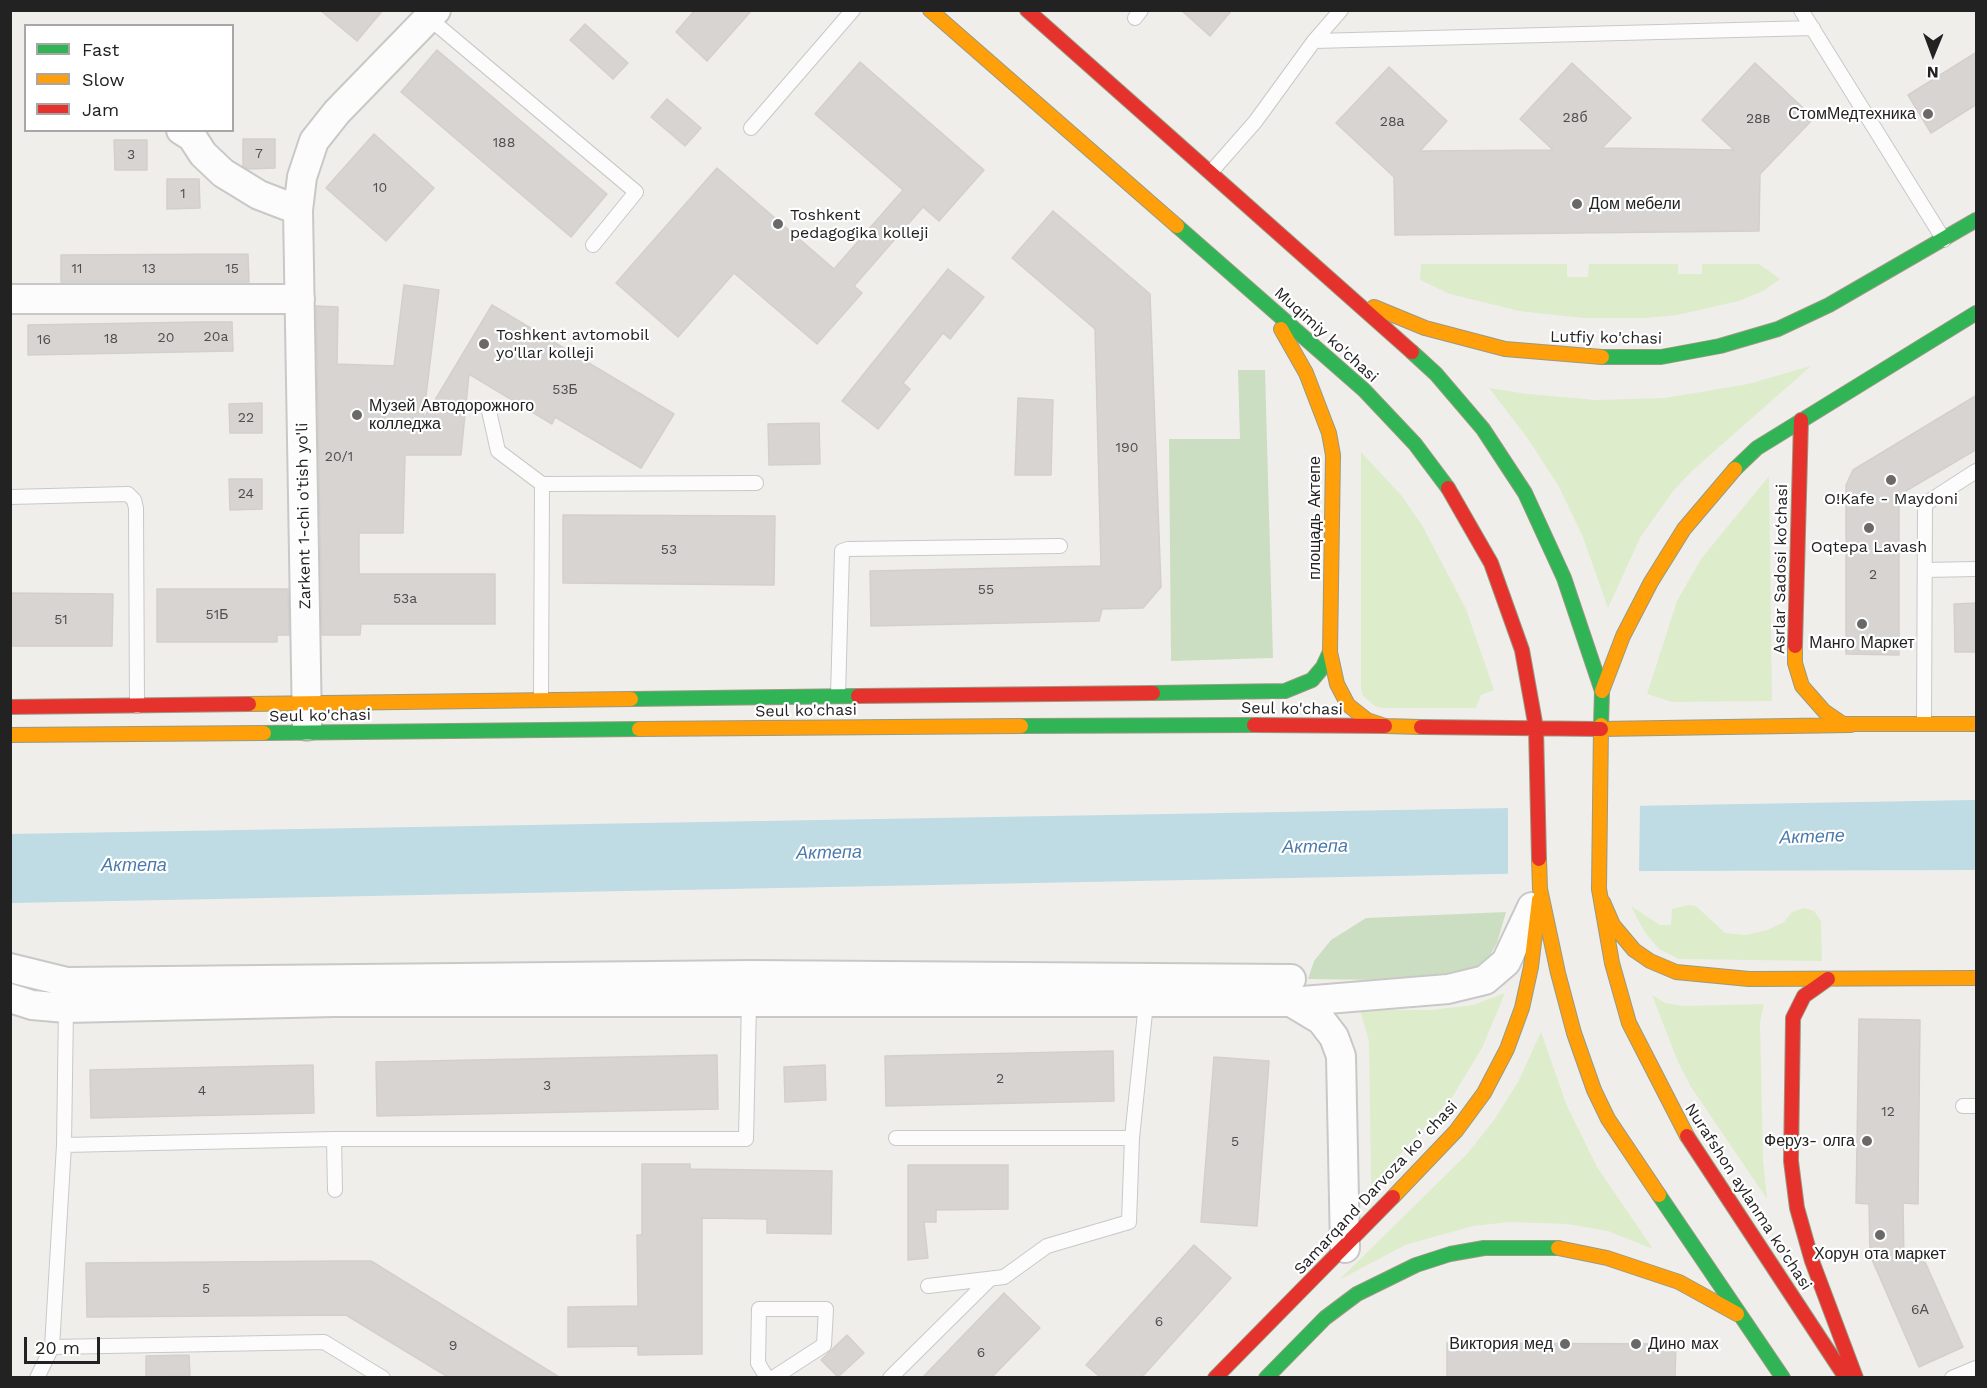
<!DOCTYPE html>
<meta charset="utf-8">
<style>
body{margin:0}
#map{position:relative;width:1987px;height:1388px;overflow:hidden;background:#f0eeeb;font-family:"Work Sans",sans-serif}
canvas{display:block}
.frame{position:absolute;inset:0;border:12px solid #222;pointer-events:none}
.legend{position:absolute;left:24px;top:24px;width:210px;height:108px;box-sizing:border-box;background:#fff;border:2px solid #a7a7a7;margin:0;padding:8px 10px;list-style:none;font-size:18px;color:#222}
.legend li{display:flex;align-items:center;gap:12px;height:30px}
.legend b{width:30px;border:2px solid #a7a7a7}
.north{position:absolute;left:1903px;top:24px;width:60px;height:60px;-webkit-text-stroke:4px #fff;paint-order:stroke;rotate:181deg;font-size:16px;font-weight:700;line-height:24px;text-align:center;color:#222}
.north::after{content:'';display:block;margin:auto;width:21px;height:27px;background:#222;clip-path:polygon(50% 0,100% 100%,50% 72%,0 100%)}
.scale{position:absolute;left:24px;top:1337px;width:76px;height:27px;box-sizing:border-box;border:3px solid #222;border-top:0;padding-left:8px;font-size:18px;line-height:21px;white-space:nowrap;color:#222;-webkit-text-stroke:4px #fff;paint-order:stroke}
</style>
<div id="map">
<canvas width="1987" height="1388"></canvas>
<div class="frame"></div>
<ul class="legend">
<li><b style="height:8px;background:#30b455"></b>Fast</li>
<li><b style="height:8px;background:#ff9f0a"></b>Slow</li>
<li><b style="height:8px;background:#e5322d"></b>Jam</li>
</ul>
<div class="north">N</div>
<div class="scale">20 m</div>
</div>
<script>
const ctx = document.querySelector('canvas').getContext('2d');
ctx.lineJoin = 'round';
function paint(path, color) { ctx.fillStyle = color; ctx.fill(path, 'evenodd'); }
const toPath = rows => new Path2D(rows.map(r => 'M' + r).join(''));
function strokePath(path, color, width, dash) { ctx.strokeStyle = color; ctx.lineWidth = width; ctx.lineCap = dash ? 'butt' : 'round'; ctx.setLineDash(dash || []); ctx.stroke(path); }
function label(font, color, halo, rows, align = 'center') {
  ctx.font = font + ' "Work Sans",sans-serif'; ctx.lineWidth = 4.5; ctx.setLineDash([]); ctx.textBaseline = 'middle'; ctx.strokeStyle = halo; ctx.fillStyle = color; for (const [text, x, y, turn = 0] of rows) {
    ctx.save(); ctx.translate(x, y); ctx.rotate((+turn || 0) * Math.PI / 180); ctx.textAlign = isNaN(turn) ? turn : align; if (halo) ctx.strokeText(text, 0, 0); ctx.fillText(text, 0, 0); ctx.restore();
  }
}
paint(toPath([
 [1421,264,1567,264,1567,277,1588,277,1589,264,1678,264,1678,274,1702,274,1702,264,1759,264,1780,279,1763,291,1739,301,1677,315,1646,318,1583,318,1519,311,1450,294,1420,280],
 [1811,366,1692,471,1674,490,1641,536,1608,608,1583,537,1558,485,1526,436,1489,388,1528,394,1596,400,1665,398,1748,384],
 [1361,452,1401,495,1422,525,1466,609,1494,690,1481,695,1476,708,1382,708,1375,706,1363,696,1361,689],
 [1769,476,1772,701,1672,702,1647,694,1677,601,1701,559],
 [1688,905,1696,906,1725,933,1746,935,1767,930,1784,922,1792,912,1804,908,1814,911,1821,921,1822,961,1679,959,1659,949,1644,931,1631,906,1660,925,1671,925,1672,909],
 [1505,993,1482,1048,1451,1099,1371,1186,1369,1041,1360,1010,1431,1010,1473,1005],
 [1652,995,1665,1003,1684,1006,1764,1004,1760,1022,1763,1159,1767,1199,1691,1087,1678,1062],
 [1541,1032,1567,1106,1597,1167,1653,1249,1608,1231,1567,1224,1509,1222,1473,1226,1405,1245,1339,1280,1467,1154,1494,1120,1518,1082]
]), '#ddeccb');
paint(toPath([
 [1238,370,1265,370,1273,658,1171,661,1169,439,1240,439],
 [1506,912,1497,943,1482,969,1453,981,1308,979,1314,961,1331,940,1366,918]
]), '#cbdec1');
paint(toPath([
 [1976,800,1976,870,1649,871,11,903,10,834]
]), '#bfdbe3');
paint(toPath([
 [1640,804,1639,874,1508,876,1508,806]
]), '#f0eeeb');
const building = toPath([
 [320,10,383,10,357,41,320,10],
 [695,10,752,10,707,61,676,32,695,10],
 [1181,10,1232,10,1210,36,1181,10],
 [585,24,628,63,613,79,570,40,585,24],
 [437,50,607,194,571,237,401,92,437,50],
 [1977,52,1977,104,1931,133,1908,95,1977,52],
 [860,62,984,170,939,221,923,207,854,286,862,293,817,344,734,273,678,337,616,283,717,168,834,269,903,190,815,114,860,62],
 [1572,63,1631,118,1602,148,1734,150,1702,120,1755,63,1814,118,1760,174,1759,231,1395,235,1394,177,1336,123,1389,67,1447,121,1420,151,1553,150,1520,119,1572,63],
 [667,99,701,128,685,146,651,117,667,99],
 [374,134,434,188,386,241,326,188,374,134],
 [243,139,275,139,275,168,248,169,243,166,243,139],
 [114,140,147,140,147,170,115,170,114,140],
 [167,179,199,179,200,208,167,209,167,179],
 [1053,211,1150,294,1161,587,1143,608,1102,609,1099,621,871,626,870,571,1101,566,1095,329,1012,258,1053,211],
 [248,254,249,282,61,282,61,255,248,254],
 [948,269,984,297,950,339,943,333,903,383,910,389,878,429,842,401,948,269],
 [404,285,439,290,423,420,492,305,674,414,641,468,555,417,552,424,469,374,461,455,405,455,403,533,359,533,359,574,495,574,495,624,361,624,360,635,322,635,316,306,338,307,337,364,394,366,404,285],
 [200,322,232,322,233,351,28,355,28,325,200,322],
 [1977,395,1977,449,1899,495,1899,655,1846,654,1846,485,1853,470,1977,395],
 [1018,398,1053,400,1051,475,1015,475,1018,398],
 [262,403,262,433,230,433,229,404,262,403],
 [819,423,820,464,769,465,768,424,819,423],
 [229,479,262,479,262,509,230,510,229,479],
 [563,515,775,516,774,585,563,583,563,515],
 [157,589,288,589,289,635,277,635,277,642,157,642,157,589],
 [10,593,113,594,112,646,10,646,10,593],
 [1977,603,1977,652,1955,652,1954,604,1977,603],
 [1859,1019,1920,1020,1918,1204,1903,1203,1904,1261,1921,1253,1963,1347,1919,1367,1870,1255,1869,1204,1856,1203,1859,1019],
 [1113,1051,1114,1101,886,1106,885,1056,1113,1051],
 [717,1055,718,1109,377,1116,376,1062,717,1055],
 [1214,1057,1269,1061,1257,1226,1201,1222,1214,1057],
 [313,1065,314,1113,91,1118,90,1070,313,1065],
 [825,1065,826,1100,785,1102,784,1067,825,1065],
 [642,1164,690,1164,690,1169,832,1171,831,1234,767,1233,767,1219,702,1218,702,1354,638,1355,638,1346,568,1347,568,1307,638,1306,637,1235,642,1235,642,1164],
 [908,1165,1008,1165,1008,1209,936,1210,936,1222,924,1222,928,1258,908,1260,908,1165],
 [1194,1245,1231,1278,1142,1377,1100,1377,1086,1365,1194,1245],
 [344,1261,371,1261,559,1377,448,1377,346,1315,87,1317,86,1263,344,1261],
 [1004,1293,1040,1328,992,1377,923,1377,1004,1293],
 [847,1335,864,1353,838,1377,821,1360,847,1335],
 [1447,1343,1676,1344,1675,1377,1447,1377,1447,1343],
 [189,1355,190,1376,146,1377,146,1356,189,1355]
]);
paint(building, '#d7d4d2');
strokePath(building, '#d3d0cc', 1.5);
const lane = toPath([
 [1801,10,1944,240],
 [1135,18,1141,10],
 [430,19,636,192,593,245],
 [1314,41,1813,28],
 [751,128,853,10],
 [1211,172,1255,122,1314,41,1341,10],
 [489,411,498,451,542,484,541,700],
 [542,484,756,483],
 [10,497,128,494,134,500,136,508,137,706],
 [1925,570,1976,569],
 [838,696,842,551,848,549,1060,546],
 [1924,724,1925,504,1976,471],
 [1963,1106,1976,1106],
 [896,1138,1132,1138,1146,1003],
 [334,1139,335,1190],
 [64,1145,334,1139,746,1139,749,1002],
 [928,1286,1004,1277,1047,1246,1129,1222,1132,1138],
 [52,1347,324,1342,383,1378],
 [37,1378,52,1347,64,1145,66,1008],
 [767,1378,758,1363,759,1309,826,1309,824,1345,773,1378],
 [890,1378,990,1279],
 [1952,1378,1976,1368]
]);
const street = toPath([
 [181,130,192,137,203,154,223,173,259,195,298,210],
 [10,299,300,299],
 [307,726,298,210,302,177,314,141,337,112,436,10],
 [10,968,67,982,750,975,1291,979],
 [10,998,32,1005,66,1008,334,1002,1291,1002,1448,989,1485,980,1506,962,1532,907],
 [1291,1002,1321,1020,1334,1037,1341,1056,1345,1248]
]);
const fast = toPath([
 [1177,226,1364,390,1415,444,1448,488],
 [1412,352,1436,374,1483,429,1525,493,1564,578,1602,691,1601,725],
 [1602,357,1661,357,1720,346,1778,329,1829,305,1976,220],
 [1735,469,1757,448,1976,313],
 [1153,693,1285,691,1312,680,1323,667,1330,652],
 [631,699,858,696],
 [1021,726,1254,725],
 [264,733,639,729],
 [1659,1195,1783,1378],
 [1266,1378,1325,1318,1357,1294,1416,1265,1450,1254,1484,1248,1558,1248]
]);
const slow = toPath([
 [930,10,1177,226],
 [1374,307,1425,328,1505,349,1602,357],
 [1281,329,1306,373,1329,433,1333,455,1330,652,1337,684,1348,705,1367,720,1385,726,1421,727],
 [1795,646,1795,663,1802,686,1824,711,1843,724,1976,724],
 [1602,691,1623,636,1651,582,1684,529,1735,469],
 [249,704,631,699],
 [1601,725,1599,889,1612,963,1629,1023,1687,1136],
 [639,729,1021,726],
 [1601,729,1851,725],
 [10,735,264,733],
 [1539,859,1540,889,1558,973,1574,1033,1594,1090,1608,1119,1659,1195],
 [1603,902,1613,925,1634,950,1650,961,1676,972,1749,979,1976,978],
 [1393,1197,1456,1131,1484,1093,1507,1049,1522,1008,1531,967,1539,900],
 [1558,1248,1607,1258,1679,1282,1737,1314]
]);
const jam = toPath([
 [1027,10,1412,352],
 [1448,488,1491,563,1522,650,1536,728,1539,859],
 [1795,646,1801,420],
 [858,696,1153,693],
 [10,707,249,704],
 [1254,725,1385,726],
 [1421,727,1601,729],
 [1828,979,1804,996,1793,1018,1791,1161,1797,1208,1812,1261,1856,1378],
 [1687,1136,1846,1378],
 [1215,1378,1393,1197]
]);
strokePath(lane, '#c9c8c7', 16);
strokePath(street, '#c9c8c7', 32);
strokePath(fast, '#999a82', 16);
strokePath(slow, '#999a82', 16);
strokePath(jam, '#999a82', 16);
strokePath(lane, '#fdfcfc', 14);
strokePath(street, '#fdfcfc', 28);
strokePath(fast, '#30b455', 14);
strokePath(slow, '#ff9f0a', 14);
strokePath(jam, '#e5322d', 14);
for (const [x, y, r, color] of [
 [1928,114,6,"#6a6968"],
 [1577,204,6,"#6a6968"],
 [778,224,6,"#6a6968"],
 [484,344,6,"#6a6968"],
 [357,415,6,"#6a6968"],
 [1891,480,6,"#6a6968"],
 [1869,528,6,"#6a6968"],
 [1862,624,6,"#6a6968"],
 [1867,1141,6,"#6a6968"],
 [1880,1235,6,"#6a6968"],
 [1565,1344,6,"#6a6968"],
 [1636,1344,6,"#6a6968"]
]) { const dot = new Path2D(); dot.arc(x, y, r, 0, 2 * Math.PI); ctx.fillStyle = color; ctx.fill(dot); strokePath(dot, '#fff', 2); }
label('14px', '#4f4e4e', null, [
 ["28б",1575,118],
 ["28в",1758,119],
 ["28а",1392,122],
 ["188",504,143],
 ["7",259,154],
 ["3",131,155],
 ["10",380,188],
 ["1",183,194],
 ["11",77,269],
 ["13",149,269],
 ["15",232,269],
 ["20a",216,337],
 ["20",166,338],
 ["18",111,339],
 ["16",44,340],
 ["53Б",565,390],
 ["22",246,418],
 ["190",1127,448],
 ["20/1",339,457],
 ["24",246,494],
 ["53",669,550],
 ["2",1873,575],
 ["55",986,590],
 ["53a",405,599],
 ["51Б",217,615],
 ["51",61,620],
 ["2",1000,1079],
 ["3",547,1086],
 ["4",202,1091],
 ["12",1888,1112],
 ["5",1235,1142],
 ["5",206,1289],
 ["6А",1920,1310],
 ["6",1159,1322],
 ["9",453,1346],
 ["6",981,1353]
]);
label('16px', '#222', '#fff', [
 ["СтомМедтехника",1916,114,"right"],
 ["Дом мебели",1589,204],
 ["Toshkent",790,215],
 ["pedagogika kolleji",790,233],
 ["Toshkent avtomobil",496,335],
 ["yo'llar kolleji",496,353],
 ["Музей Автодорожного",369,406],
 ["колледжа",369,424],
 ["O!Kafe - Maydoni",1891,499,"center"],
 ["Oqtepa Lavash",1869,547,"center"],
 ["Манго Маркет",1862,643,"center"],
 ["Феруз- олга",1855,1141,"right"],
 ["Хорун ота маркет",1880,1254,"center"],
 ["Виктория мед",1553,1344,"right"],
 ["Дино мах",1648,1344]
], 'left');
label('16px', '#222', '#fff', [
 ["Muqimiy ko'chasi",1326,335,42],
 ["Lutfiy ko'chasi",1606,338,1],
 ["Zarkent 1-chi o'tish yo'li",304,516,-91],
 ["площадь Актепе",1315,518,-90],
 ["Asrlar Sadosi ko‘chasi",1781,569,-89],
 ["Seul ko'chasi",1292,709,1],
 ["Seul ko'chasi",806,711,-1],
 ["Seul ko'chasi",320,716,-1],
 ["Samarqand Darvoza koʻchasi",1376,1188,-47],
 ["Nurafshon aylanma ko'chasi",1748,1197,57]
]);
label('italic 18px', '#4a7aab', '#fff', [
 ["Актепе",1812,837,-2],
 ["Актепа",1315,847,-1],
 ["Актепа",829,853,-1],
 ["Актепа",134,866]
]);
</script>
